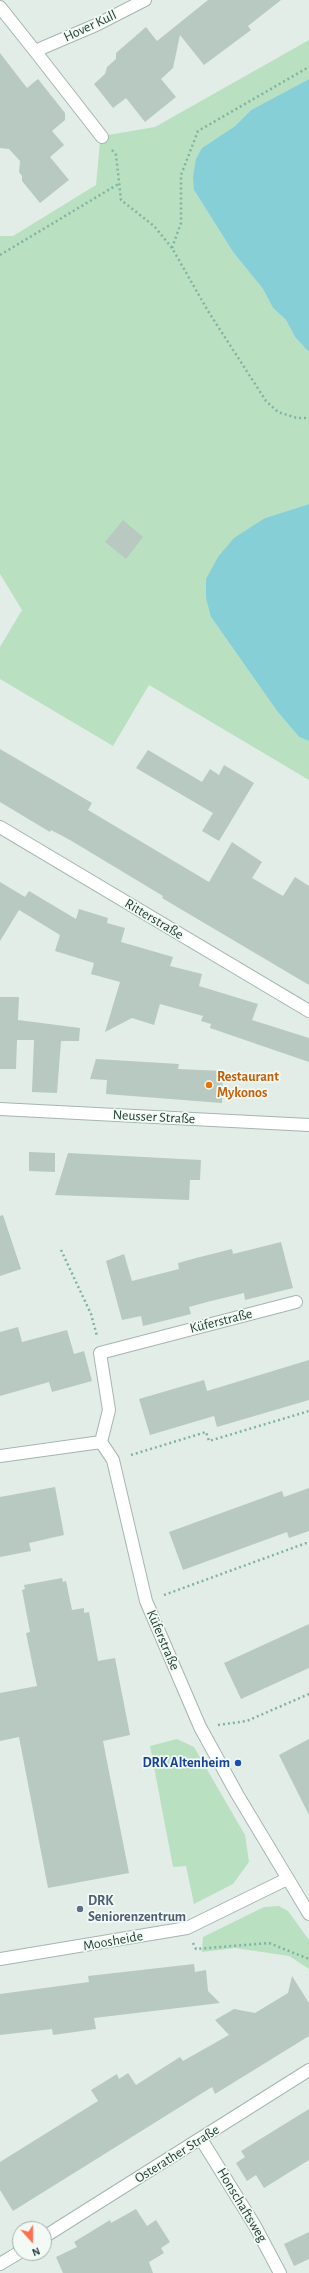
<!DOCTYPE html>
<meta charset="utf-8">
<style>
body{margin:0}
#map{position:relative;width:309px;height:2273px;overflow:hidden;background:#e2ede8;font-family:"Alegreya Sans",sans-serif}
canvas{display:block}
.north{position:absolute;left:12px;top:2221px;width:40px;height:40px;box-sizing:border-box;background:#f3faf6;border:1px solid #9fb0a9;border-radius:50%;rotate:159deg;font-size:11px;font-weight:700;line-height:16px;text-align:center;color:#204036}
.north::after{content:'';display:block;margin:auto;width:14px;height:18px;background:#fd7050;clip-path:polygon(50% 0,100% 100%,50% 72%,0 100%)}
</style>
<div id="map">
<canvas width="309" height="2273"></canvas>
<div class="north">N</div>
</div>
<script>
const ctx = document.querySelector('canvas').getContext('2d');
ctx.lineJoin = 'round';
function paint(path, color) { ctx.fillStyle = color; ctx.fill(path, 'evenodd'); }
const toPath = rows => new Path2D(rows.map(r => 'M' + r).join(''));
function strokePath(path, color, width, dash) { ctx.strokeStyle = color; ctx.lineWidth = width; ctx.lineCap = dash ? 'butt' : 'round'; ctx.setLineDash(dash || []); ctx.stroke(path); }
function label(font, color, halo, rows, align = 'center') {
  ctx.font = font + ' "Alegreya Sans",sans-serif'; ctx.lineWidth = 3.5; ctx.setLineDash([]); ctx.textBaseline = 'middle'; ctx.strokeStyle = halo; ctx.fillStyle = color; for (const [text, x, y, turn = 0] of rows) {
    ctx.save(); ctx.translate(x, y); ctx.rotate((+turn || 0) * Math.PI / 180); ctx.textAlign = isNaN(turn) ? turn : align; if (halo) ctx.strokeText(text, 0, 0); ctx.fillText(text, 0, 0); ctx.restore();
  }
}
paint(toPath([
 [309,40,309,79,251,110,235,126,202,148,194,190,233,252,263,289,273,308,286,320,295,337,309,352,309,504,265,518,211,617,277,711,299,737,309,741,309,780,149,685,113,746,0,679,0,647,22,610,0,574,0,236,13,236,96,185,100,142,108,135,155,127],
 [177,1739,194,1747,245,1835,249,1862,233,1884,194,1904,186,1866,173,1867,150,1746],
 [279,1906,288,1911,309,1940,309,1969,289,1956,235,1948,202,1952,203,1937,264,1907]
]), '#b9e0c1');
paint(toPath([
 [309,79,309,352,295,337,286,320,273,308,263,289,233,252,194,190,193,177,196,159,202,148,235,126,251,110],
 [309,504,309,741,299,737,277,711,211,617,206,598,206,579,218,557,234,538,265,518]
]), '#86cfd7');
paint(toPath([
 [208,0,281,0,248,26,251,30,204,65,180,35,173,68,161,79,176,97,145,122,126,98,113,108,94,84,105,74,107,67,116,59,116,53,146,27,157,41],
 [0,53,27,88,38,79,65,113,65,120,52,131,64,145,50,157,69,180,40,203,22,181,22,176,19,172,20,161,9,149,0,148],
 [123,520,143,537,126,559,105,542],
 [0,749,92,803,88,810,209,882,232,842,262,862,252,878,283,896,295,877,309,886,309,985,162,898,163,896,70,840,51,830,50,832,0,802],
 [148,750,202,782,210,769,219,775,224,765,254,783,219,841,202,831,213,813,136,768],
 [0,882,25,897,29,891,76,919,79,909,108,918,107,923,125,928,121,942,173,957,170,966,202,974,199,986,258,1004,252,1020,309,1038,309,1062,210,1028,211,1024,201,1021,203,1016,160,1004,154,1025,132,1018,105,1032,120,982,91,974,94,963,55,951,60,935,19,910,0,941],
 [0,997,19,997,18,1020,80,1028,79,1041,61,1041,57,1093,32,1092,34,1040,17,1040,16,1069,0,1069],
 [96,1059,179,1064,178,1069,223,1071,222,1103,106,1094,107,1080,90,1079],
 [29,1152,55,1153,55,1172,29,1171],
 [68,1153,201,1160,200,1180,190,1180,189,1200,55,1195],
 [3,1215,21,1269,0,1276,0,1216],
 [281,1242,293,1288,245,1300,244,1293,207,1302,189,1307,191,1314,143,1326,141,1316,122,1320,106,1261,124,1254,132,1281,179,1269,178,1263,196,1258,232,1249,233,1254],
 [18,1327,22,1342,67,1330,74,1354,84,1351,92,1381,52,1392,49,1382,0,1396,0,1332],
 [309,1360,309,1400,217,1427,214,1416,150,1435,139,1399,204,1380,207,1391],
 [55,1487,64,1535,29,1543,31,1551,0,1557,0,1497],
 [309,1488,309,1531,289,1538,287,1532,183,1570,169,1532,282,1491,284,1497],
 [62,1578,63,1582,66,1581,72,1610,84,1608,84,1613,89,1612,98,1661,115,1658,130,1735,103,1741,129,1873,48,1888,19,1737,0,1741,0,1693,37,1686,26,1633,30,1632,22,1590,25,1589,24,1585],
 [309,1624,309,1668,241,1699,224,1663],
 [309,1739,309,1815,279,1755],
 [194,1964,195,1972,206,1970,208,1991,220,2003,94,2018,96,2029,53,2035,52,2029,0,2035,0,1994,89,1982,88,1976],
 [292,1976,309,2003,309,2036,215,2094,212,2087,13,2211,0,2190,0,2162,98,2101,91,2090,117,2074,119,2079,128,2073,136,2085,180,2057,183,2061,229,2035,215,2020,234,2009,255,2013,288,1993],
 [309,2109,309,2160,264,2188,256,2175,247,2181,236,2163,245,2157,241,2151],
 [136,2209,147,2226,156,2220,170,2242,161,2248,164,2253,149,2262,153,2273,63,2273,56,2257,77,2247,74,2242,110,2220,111,2223],
 [309,2232,309,2259,294,2266,284,2244]
]), '#b7c9c0');
const minor = toPath([
 [0,7,35,51,96,25,145,0],
 [35,51,102,137],
 [0,827,309,1011],
 [0,1109,309,1125],
 [101,1442,109,1410,100,1353,296,1302],
 [0,1456,101,1442,113,1460,146,1601,200,1727,237,1794,309,1914],
 [0,1959,187,1928,287,1879],
 [201,2139,255,2226,280,2273],
 [44,2237,309,2070],
 [0,2264,20,2252]
]);
strokePath(minor, '#a4b6af', 14);
strokePath(toPath([
 [112,150,116,155,121,200,154,226,172,248,208,311,266,401,278,412,297,418,309,418],
 [172,248,181,223,181,175,198,131,309,67],
 [0,255,120,183],
 [61,1250,91,1314,97,1336],
 [131,1455,206,1432,209,1441,309,1411],
 [164,1595,309,1542],
 [218,1725,247,1721,309,1694],
 [193,1943,196,1949,269,1943,309,1959]
]), '#80b4a0', 2.5, [2, 3]);
strokePath(minor, '#fff', 12);
for (const [x, y, r, color] of [
 [209,1085,4,"#e8710a"],
 [238,1763,4,"#1a4fb4"],
 [80,1909,4,"#5c6f8a"]
]) { const dot = new Path2D(); dot.arc(x, y, r, 0, 2 * Math.PI); ctx.fillStyle = color; ctx.fill(dot); strokePath(dot, '#f3faf6', 1.5); }
label('14px', '#204036', '#f3faf6', [
 ["Hover Kull",90,26,-25],
 ["Ritterstraße",154,919,31],
 ["Neusser Straße",154,1117,3],
 ["Küferstraße",221,1321,-14],
 ["Küferstraße",163,1640,67],
 ["Moosheide",113,1941,-10],
 ["Osterather Straße",177,2154,-32],
 ["Honschaftsweg",242,2205,59]
]);
label('bold 14px', '#c56008', '#f3faf6', [
 ["Restaurant",217,1077],
 ["Mykonos",217,1093]
], 'left');
label('bold 14px', '#164399', '#f3faf6', [
 ["DRK Altenheim",230,1763]
], 'right');
label('bold 14px', '#4e5e75', '#f3faf6', [
 ["DRK",88,1901],
 ["Seniorenzentrum",88,1917]
], 'left');
</script>
